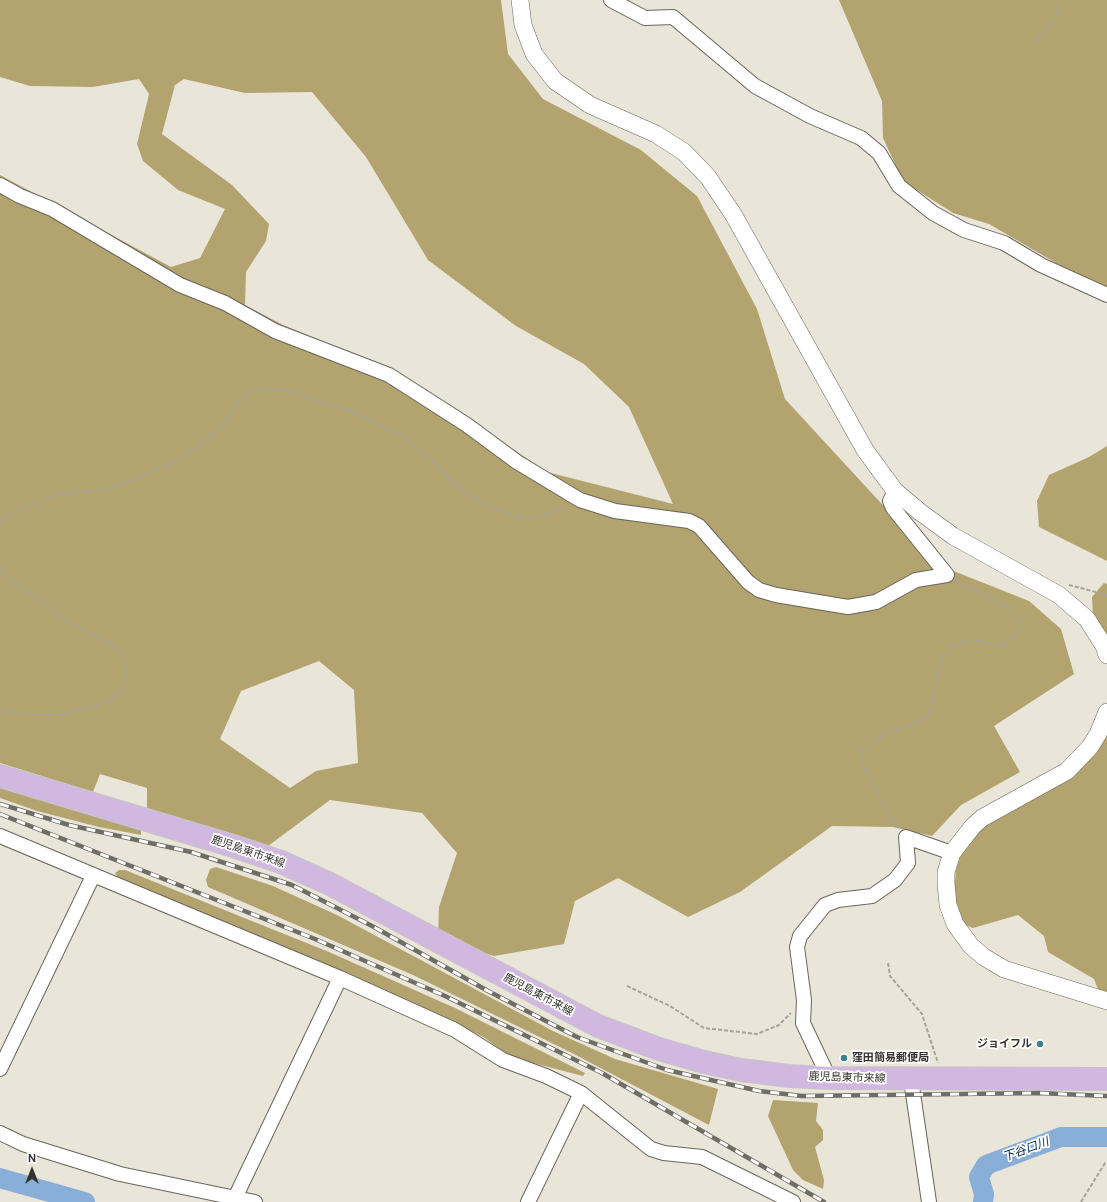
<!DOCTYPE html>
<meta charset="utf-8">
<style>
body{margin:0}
#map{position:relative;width:1107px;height:1202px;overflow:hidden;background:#e9e5d9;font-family:"DM Sans",sans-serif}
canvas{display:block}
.north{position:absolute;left:12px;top:1150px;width:40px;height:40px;-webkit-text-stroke:3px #fff;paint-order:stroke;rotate:0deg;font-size:11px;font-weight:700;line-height:16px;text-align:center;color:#35332e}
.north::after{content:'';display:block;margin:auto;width:14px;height:18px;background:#35332e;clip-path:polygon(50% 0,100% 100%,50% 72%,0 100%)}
</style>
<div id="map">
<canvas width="1107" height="1202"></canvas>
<div class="north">N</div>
</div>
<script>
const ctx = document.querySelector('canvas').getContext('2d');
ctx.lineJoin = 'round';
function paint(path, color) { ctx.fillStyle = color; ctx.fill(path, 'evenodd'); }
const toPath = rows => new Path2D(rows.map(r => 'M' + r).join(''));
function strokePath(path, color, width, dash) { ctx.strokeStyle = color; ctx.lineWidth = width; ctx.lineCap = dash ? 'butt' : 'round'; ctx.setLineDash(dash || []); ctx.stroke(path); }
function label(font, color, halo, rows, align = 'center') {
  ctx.font = font + ' "DM Sans","Noto Sans JP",sans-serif'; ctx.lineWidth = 3.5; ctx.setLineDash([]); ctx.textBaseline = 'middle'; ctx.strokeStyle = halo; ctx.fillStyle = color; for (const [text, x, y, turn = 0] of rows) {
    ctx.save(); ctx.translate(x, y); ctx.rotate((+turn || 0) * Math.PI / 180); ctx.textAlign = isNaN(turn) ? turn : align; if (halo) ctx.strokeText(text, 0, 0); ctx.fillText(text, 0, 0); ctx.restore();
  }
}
paint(toPath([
 [0,0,501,0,508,54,543,99,641,150,697,196,757,309,785,399,891,514,946,568,1029,601,1061,629,1074,674,994,726,1020,772,961,805,932,836,893,827,832,826,740,892,688,917,618,878,575,901,564,944,494,956,438,939,439,907,457,853,422,813,330,800,268,846,147,809,147,788,100,774,93,792,0,763,0,175,171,267,200,258,225,209,178,190,143,161,137,144,149,94,139,79,93,87,30,86,0,77],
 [184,79,245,93,312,92,366,157,428,260,516,326,584,364,629,407,673,504,547,472,398,372,283,325,245,305,246,272,266,241,269,224,232,185,162,134,175,85],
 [319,661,354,690,358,763,316,771,290,788,220,739,241,691],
 [839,0,1107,0,1107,290,1056,263,989,224,953,213,903,181,883,138,882,101],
 [1107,446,1107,561,1039,527,1037,501,1049,475,1089,457],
 [1104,583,1107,584,1107,639,1093,615,1092,597],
 [1107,732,1107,998,1101,997,1094,979,1048,952,1044,936,1018,915,973,928,965,925,955,907,954,892,956,870,962,852,975,834],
 [0,785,141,830,141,835,99,827,37,811,0,798],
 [216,867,273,886,337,915,553,1031,615,1059,718,1089,709,1125,570,1052,413,975,208,887,206,880,210,869],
 [119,870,125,870,329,952,455,1008,585,1073,583,1076,510,1057,485,1038,436,1013,119,879,115,873],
 [773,1100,818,1103,816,1121,823,1130,823,1140,815,1147,824,1180,823,1189,803,1180,793,1170,768,1116]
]), '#b3a36e');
strokePath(toPath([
 [0,1178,85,1202],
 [983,1202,984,1194,979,1177,986,1165,1061,1137,1107,1137]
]), '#89aed7', 20);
const minor = toPath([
 [611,0,645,18,673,17,755,86,810,116,861,138,879,153,899,186,933,213,964,230,1004,243,1041,265,1107,295],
 [0,185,20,196,52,209,180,285,225,303,275,331,389,375,467,425,517,462,580,500,615,511,689,521,699,526,748,582,759,590,776,595,848,607,876,602,916,580,947,575,893,508,890,501,895,491],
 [0,836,340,978,455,1030,503,1060,546,1076,581,1093,651,1149,664,1153,702,1157,793,1202],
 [0,1069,93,876],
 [829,1078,803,1023,804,1000,797,947,800,936,825,905,838,900,872,896,895,880,908,863,906,837,952,853],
 [911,1080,929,1202],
 [0,1133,23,1144,120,1174,255,1202],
 [235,1198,340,978],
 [528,1202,581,1093]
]);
const tertiary = toPath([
 [520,0,523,25,534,54,555,81,590,105,656,134,684,152,708,177,733,214,865,450,895,491,920,512,953,536,1059,595,1087,619,1104,646,1107,655],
 [1107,712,1098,734,1090,747,1067,771,982,818,973,826,952,853,946,872,946,883,948,905,955,924,971,946,984,957,1004,969,1107,1001]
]);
const primary = toPath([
 [0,776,233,846,281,862,330,884,598,1026,659,1049,704,1062,741,1070,789,1076,829,1078,1107,1079]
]);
strokePath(minor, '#69665b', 16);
strokePath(tertiary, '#69665b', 18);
strokePath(primary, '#c6c6c4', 24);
strokePath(toPath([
 [1034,43,1059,15,1055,0],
 [0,524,5,518,44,499,64,493,105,490,169,465,194,450,223,425,245,394,257,389,283,390,346,409,403,436,440,468,450,481,484,504,516,516,533,517,548,514,566,506],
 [0,567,6,576,16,584,70,623,106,641,122,655,126,666,123,689,104,703,92,707,61,714,21,714,0,710],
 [1069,585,1107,595],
 [899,828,892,820,872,782,863,764,862,752,886,732,919,722,931,712,941,657,952,645,974,640,1001,645,1014,638,1022,622,1006,606,957,581],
 [888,963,890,976,922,1014,938,1063],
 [627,986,670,1006,704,1028,757,1034,779,1025,791,1013],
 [1081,1202,1105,1163,1107,1162]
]), '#a6a39a', 2, [4, 2]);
strokePath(minor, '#fff', 14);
strokePath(tertiary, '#fff', 17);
strokePath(primary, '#d1b8e0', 22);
const rail = toPath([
 [0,804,69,825,191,852,292,885,374,927,488,991,577,1037,667,1070,759,1091,802,1096,1039,1093,1107,1096],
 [0,814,315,939,445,996,602,1073,824,1202]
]);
strokePath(rail, '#6f6d65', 4.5);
strokePath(rail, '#fff', 3, [9]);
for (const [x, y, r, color] of [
 [1040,1044,4,"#3a818a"],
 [844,1058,4,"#3a818a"]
]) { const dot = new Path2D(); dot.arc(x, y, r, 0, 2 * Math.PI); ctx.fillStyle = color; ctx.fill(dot); strokePath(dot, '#fff', 1.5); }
label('11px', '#35332e', '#fff', [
 ["鹿児島東市来線",248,852,19],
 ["鹿児島東市来線",538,995,28],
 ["鹿児島東市来線",847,1078,2]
]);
label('bold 11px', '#35332e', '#fff', [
 ["ジョイフル",1032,1044],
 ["窪田簡易郵便局",852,1058,"left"]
], 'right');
label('italic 12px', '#022b51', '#fff', [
 ["下谷口川",1026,1150,-20]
]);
</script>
